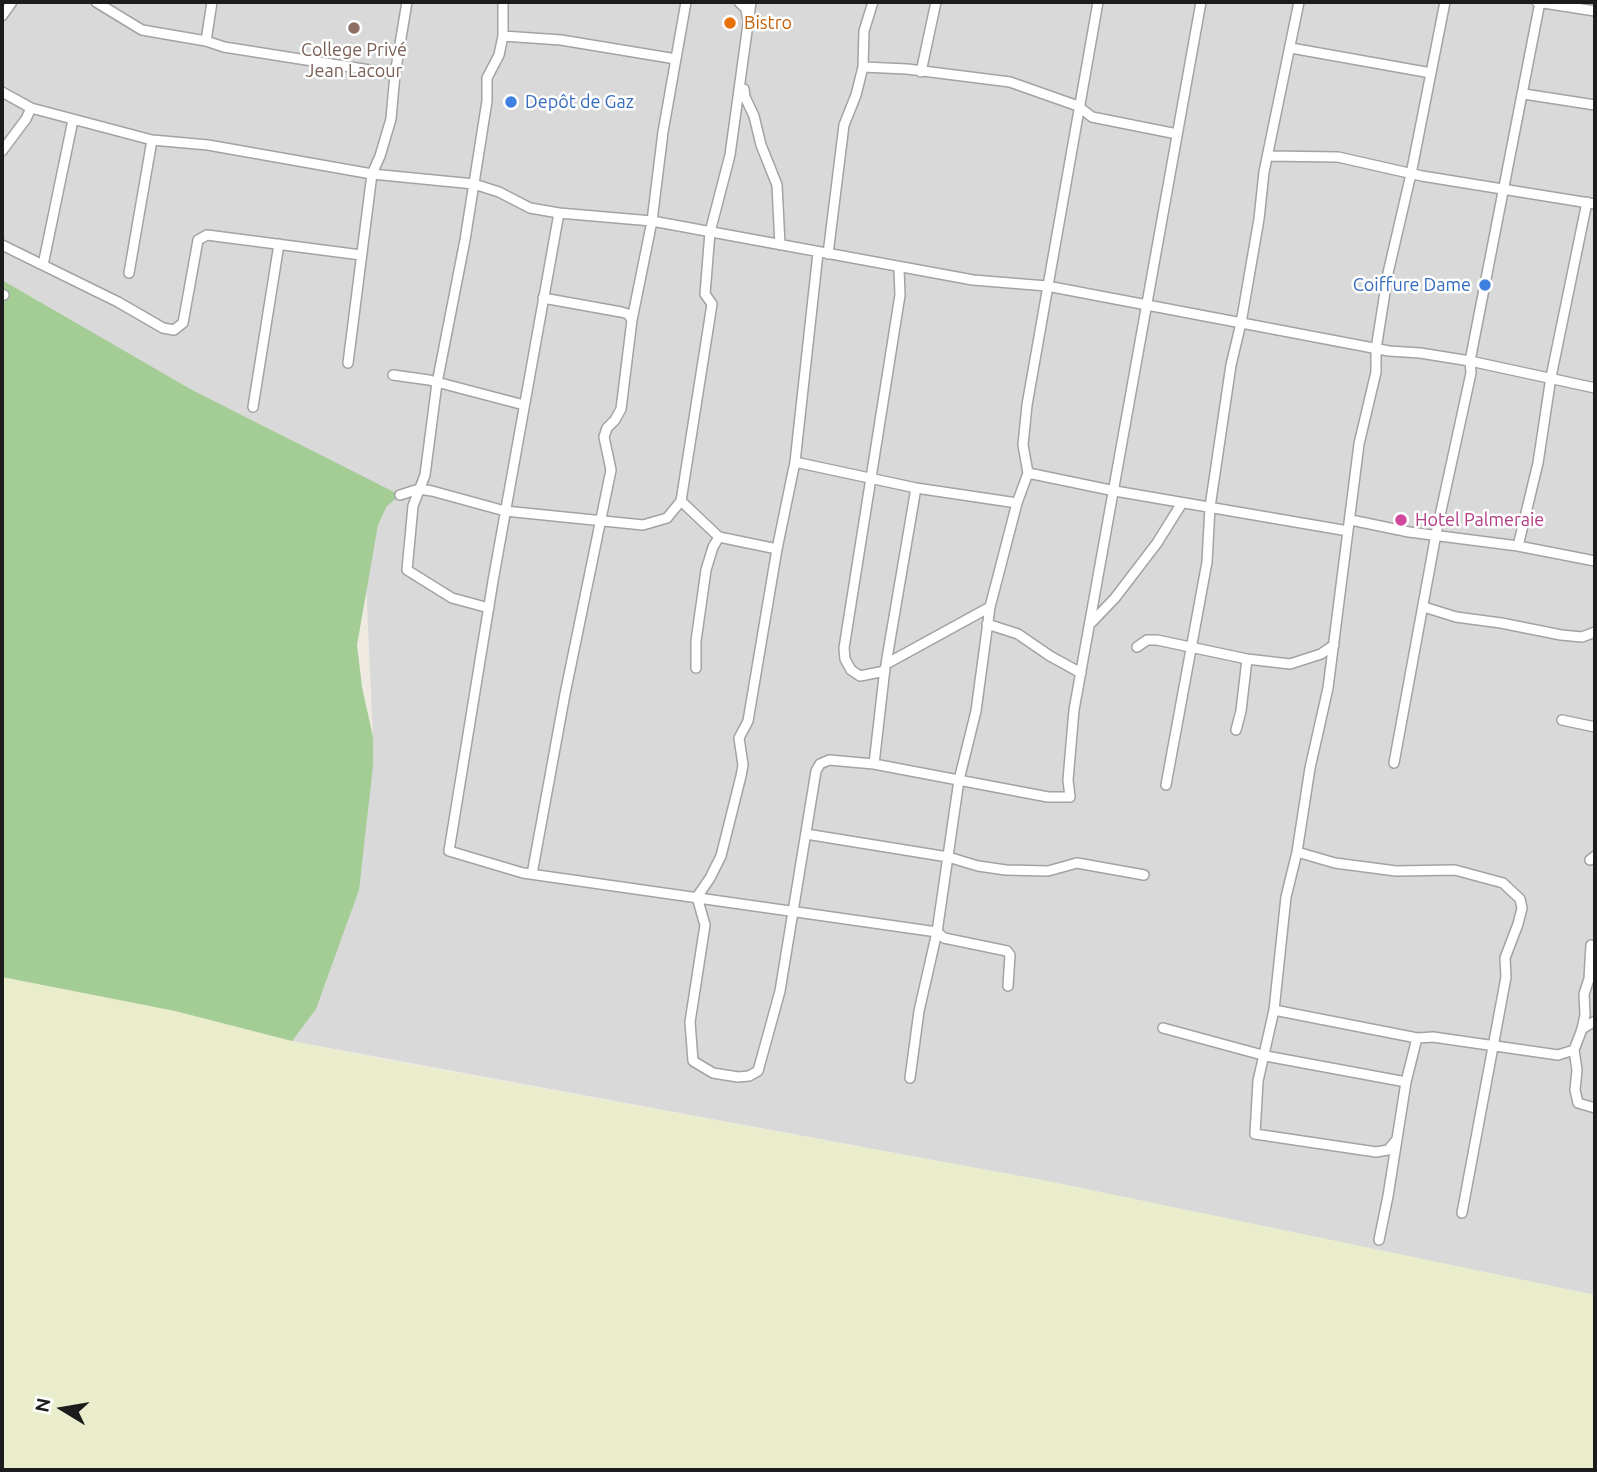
<!DOCTYPE html>
<meta charset="utf-8">
<style>
body{margin:0}
#map{position:relative;width:1597px;height:1472px;overflow:hidden;background:#eeeae1;font-family:Ubuntu,sans-serif}
canvas{display:block}
.frame{position:absolute;inset:0;border:4px solid #1c1c1c;pointer-events:none}
.north{position:absolute;left:28px;top:1374px;width:70px;height:70px;-webkit-text-stroke:5px #fff;paint-order:stroke;rotate:281deg;font-size:19px;font-weight:700;line-height:28px;text-align:center;color:#1c1c1c}
.north::after{content:'';display:block;margin:auto;width:24px;height:32px;background:#1c1c1c;clip-path:polygon(50% 0,100% 100%,50% 72%,0 100%)}
</style>
<div id="map">
<canvas width="1597" height="1472"></canvas>
<div class="frame"></div>
<div class="north">N</div>
</div>
<script>
const ctx = document.querySelector('canvas').getContext('2d');
ctx.lineJoin = 'round';
function paint(path, color) { ctx.fillStyle = color; ctx.fill(path, 'evenodd'); }
const toPath = rows => new Path2D(rows.map(r => 'M' + r).join(''));
function strokePath(path, color, width, dash) { ctx.strokeStyle = color; ctx.lineWidth = width; ctx.lineCap = dash ? 'butt' : 'round'; ctx.setLineDash(dash || []); ctx.stroke(path); }
function label(font, color, halo, rows, align = 'center') {
  ctx.font = font + ' Ubuntu,sans-serif'; ctx.lineWidth = 5; ctx.setLineDash([]); ctx.textBaseline = 'middle'; ctx.strokeStyle = halo; ctx.fillStyle = color; for (const [text, x, y, turn = 0] of rows) {
    ctx.save(); ctx.translate(x, y); ctx.rotate((+turn || 0) * Math.PI / 180); ctx.textAlign = isNaN(turn) ? turn : align; if (halo) ctx.strokeText(text, 0, 0); ctx.fillText(text, 0, 0); ctx.restore();
  }
}
paint(toPath([
 [2,2,1595,2,1595,1295,1052,1182,292,1041,373,737,366,582,378,525,387,506,2,280]
]), '#dad9d9');
paint(toPath([
 [2,977,175,1011,300,1043,375,1058,1052,1182,1595,1295,1595,1470,2,1470]
]), '#eaedcc');
paint(toPath([
 [2,280,192,390,400,495,387,506,378,525,357,645,362,687,373,737,373,766,359,890,316,1009,292,1041,175,1011,2,977]
]), '#a4cd95');
const minor = toPath([
 [96,2,142,30,206,41,224,47,395,74],
 [739,2,746,9,747,16],
 [1537,2,1595,11],
 [2,16,12,2],
 [503,36,561,40,676,59],
 [206,41,212,2],
 [1291,48,1431,73],
 [863,67,907,69,1010,82,1078,106,1092,117,1177,134],
 [921,72,936,2],
 [744,89,745,97,754,116,761,145,777,185,780,245],
 [2,92,31,108,152,140,208,145,372,174,474,184,499,192,530,208,559,213,652,221,973,280,1047,286,1389,351,1420,353,1470,361,1595,388],
 [1524,94,1595,105],
 [2,151,26,119,31,108],
 [1268,156,1338,157,1422,176,1595,204],
 [559,213,493,581,449,851,523,873,937,932,944,938,1007,951,1010,955,1008,986],
 [2,245,118,302,163,328,174,330,183,323,198,240,207,235,361,255],
 [818,253,795,462,777,549,748,721,739,738,743,765,741,776,721,856,710,878,697,897,705,925,690,1022,693,1061,713,1073,738,1077,749,1076,758,1071,780,991,816,771,820,764,829,760,874,764,1048,797,1070,797,1068,780,1074,710,1201,2],
 [828,254,844,125,856,95,863,67,864,31,873,2],
 [43,265,73,120],
 [129,273,152,140],
 [2,294,4,295],
 [543,298,621,312,628,314,632,320],
 [348,363,372,174,380,156,391,119,395,74,407,2],
 [393,375,429,380,524,405],
 [253,407,279,244],
 [795,462,916,488,1017,503,1028,473,1023,445,1027,405,1098,2],
 [1028,473,1115,491,1348,531],
 [916,488,886,664,990,607],
 [400,495,419,489,432,491,505,511,643,525,667,518,681,501,719,537,777,549],
 [681,501,712,304,705,294,710,232,730,155,751,2],
 [1351,520,1409,532,1518,546,1595,561],
 [1518,546,1538,463,1551,377,1587,202],
 [1424,607,1456,617,1501,623,1561,635,1582,637,1595,632],
 [489,608,452,598,407,570,413,506,425,475,437,383,465,240,487,101,487,78,499,55,503,36,503,2],
 [1091,623,1115,598,1157,543,1182,503],
 [987,624,1018,634,1050,656,1081,673],
 [1137,647,1147,640,1157,640,1247,659,1290,664,1321,654,1334,645],
 [696,668,696,641,706,570,713,547,719,537],
 [885,671,860,676,851,670,845,659,844,648,900,295,899,268],
 [1562,720,1595,727],
 [1236,730,1241,711,1247,659],
 [1394,763,1436,534,1471,373,1470,361,1540,2],
 [874,764,885,668],
 [1166,785,1207,562,1210,507,1231,365,1241,323,1259,219,1264,172,1299,2],
 [806,834,948,857,978,866,1006,870,1048,871,1077,863,1144,875],
 [1297,852,1335,863,1396,871,1455,870,1503,883,1520,899,1522,908,1518,924,1505,958,1506,977,1462,1213],
 [1590,860,1595,856],
 [532,874,565,694,611,470,604,437,607,428,615,420,621,409,632,320,652,221,663,132,686,2],
 [1274,1010,1417,1038,1433,1037,1558,1055,1574,1050],
 [1595,1021,1582,1029,1574,1050,1577,1070,1575,1090,1578,1103,1595,1108],
 [1163,1028,1266,1056,1406,1082],
 [1582,1029,1585,1015,1584,994,1589,979,1591,945,1595,946],
 [910,1078,919,1011,937,932,959,780,976,711,990,607,1017,503],
 [1397,1139,1388,1150,1376,1152,1255,1134,1258,1081,1274,1010,1286,897,1297,852,1310,768,1328,688,1359,444,1376,372,1376,349,1388,273,1411,174,1445,2],
 [1379,1240,1388,1196,1406,1082,1417,1038]
]);
strokePath(minor, '#a3a3a3', 12);
strokePath(minor, '#fff', 9);
for (const [x, y, r, color] of [
 [730,23,7,"#e8710a"],
 [354,28,7,"#8d6e63"],
 [511,102,7,"#3f7fe0"],
 [1485,285,7,"#3f7fe0"],
 [1401,520,7,"#d1479c"]
]) { const dot = new Path2D(); dot.arc(x, y, r, 0, 2 * Math.PI); ctx.fillStyle = color; ctx.fill(dot); strokePath(dot, '#fff', 2.5); }
label('18px', '#c56008', '#fff', [
 ["Bistro",744,23]
], 'left');
label('18px', '#785e54', '#fff', [
 ["College Privé",354,50],
 ["Jean Lacour",354,71]
]);
label('18px', '#366cbe', '#fff', [
 ["Depôt de Gaz",525,102],
 ["Coiffure Dame",1471,285,"right"]
], 'left');
label('18px', '#b23c85', '#fff', [
 ["Hotel Palmeraie",1415,520]
], 'left');
</script>
